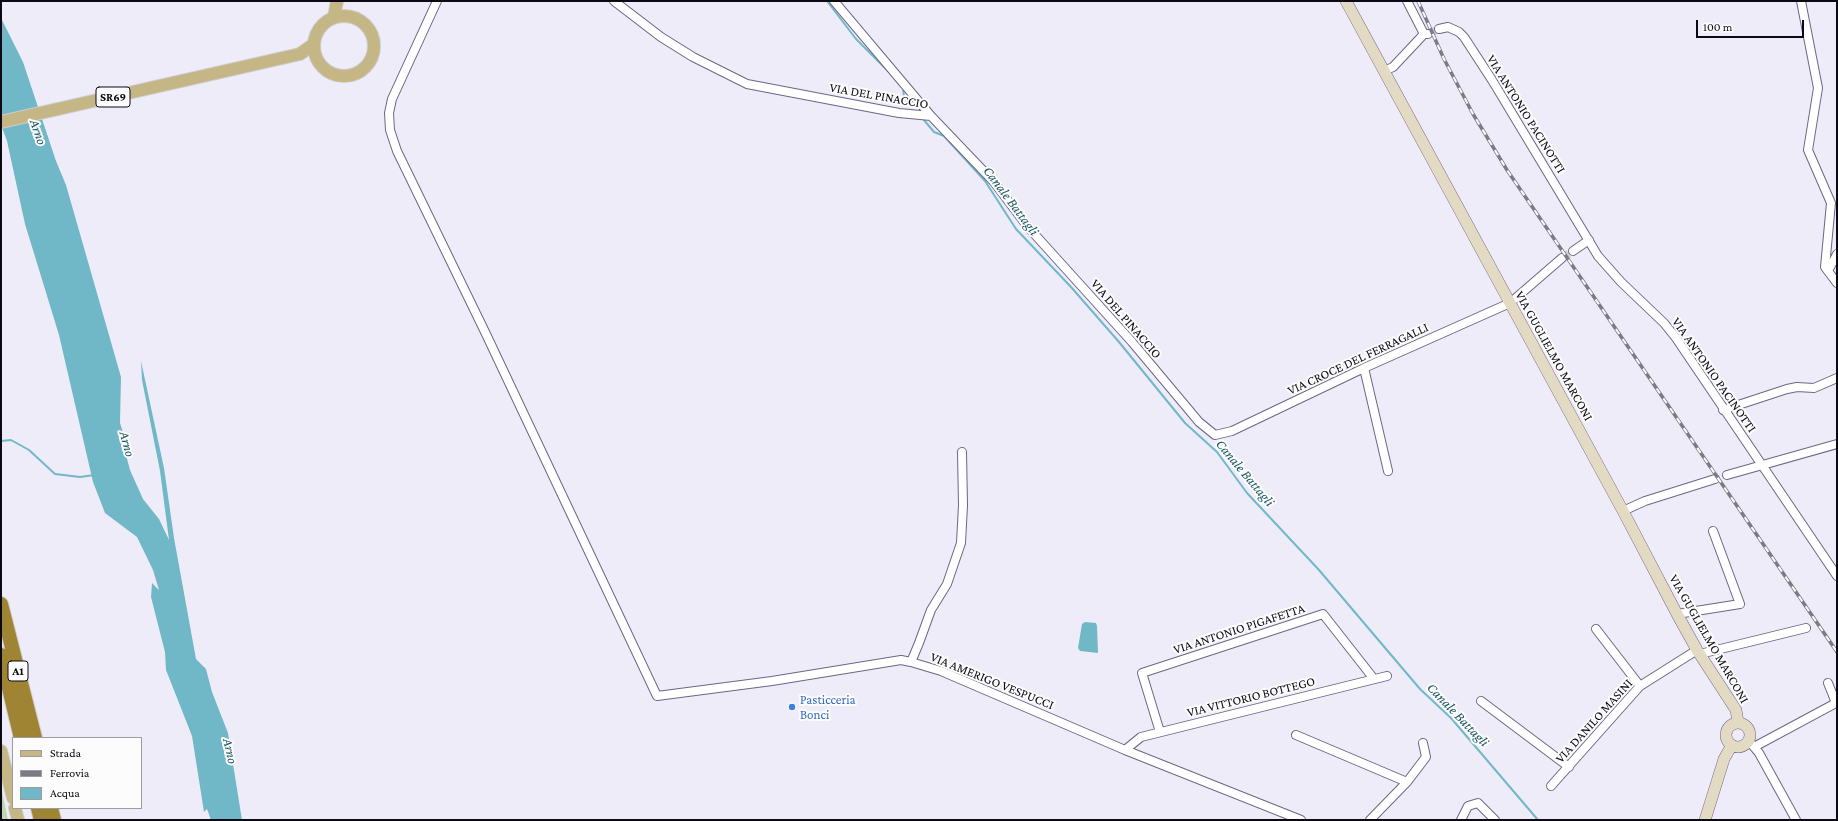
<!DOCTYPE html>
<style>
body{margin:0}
#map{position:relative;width:1838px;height:821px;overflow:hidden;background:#efecfa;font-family:"Crimson Pro",serif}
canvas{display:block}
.frame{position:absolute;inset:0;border:2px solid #0c0914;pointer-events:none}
.legend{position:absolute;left:12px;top:737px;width:130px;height:72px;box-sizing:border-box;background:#fcfcfc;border:1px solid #9c9b9f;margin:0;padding:5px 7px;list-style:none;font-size:12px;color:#0c0914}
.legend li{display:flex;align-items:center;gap:8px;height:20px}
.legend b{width:20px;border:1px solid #9c9b9f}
.scale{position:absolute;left:1696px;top:20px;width:108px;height:18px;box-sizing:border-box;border:2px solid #0c0914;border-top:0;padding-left:5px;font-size:12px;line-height:14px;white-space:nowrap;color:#0c0914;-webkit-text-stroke:3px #fcfcfc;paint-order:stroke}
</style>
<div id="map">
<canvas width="1838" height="821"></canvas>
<div class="frame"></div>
<ul class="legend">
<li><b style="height:5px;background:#c5b685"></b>Strada</li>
<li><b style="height:5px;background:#7d7a87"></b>Ferrovia</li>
<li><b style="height:11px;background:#70b8c7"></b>Acqua</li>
</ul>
<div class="scale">100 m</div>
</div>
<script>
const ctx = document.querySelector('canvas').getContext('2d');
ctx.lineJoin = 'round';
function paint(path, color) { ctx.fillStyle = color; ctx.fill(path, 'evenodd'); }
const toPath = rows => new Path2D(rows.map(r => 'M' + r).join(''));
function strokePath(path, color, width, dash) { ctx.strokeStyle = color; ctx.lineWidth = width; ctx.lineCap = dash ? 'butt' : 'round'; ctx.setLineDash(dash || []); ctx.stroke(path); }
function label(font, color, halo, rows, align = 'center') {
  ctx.font = font + ' "Crimson Pro",serif'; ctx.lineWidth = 4; ctx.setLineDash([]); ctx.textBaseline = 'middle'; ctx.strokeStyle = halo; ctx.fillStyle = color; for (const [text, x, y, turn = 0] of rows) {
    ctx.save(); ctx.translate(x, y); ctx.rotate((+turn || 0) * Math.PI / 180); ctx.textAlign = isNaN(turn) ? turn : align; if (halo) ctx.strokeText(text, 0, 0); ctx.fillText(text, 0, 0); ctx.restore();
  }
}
paint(toPath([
 [1,791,2,791,8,820,1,820]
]), '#bed7b3');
paint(toPath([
 [1,18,23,62,56,161,66,185,121,377,120,423,128,448,126,455,130,470,143,499,159,519,169,540,160,471,142,380,141,361,164,468,174,538,196,659,206,669,212,692,228,733,242,820,211,820,207,809,204,812,192,736,166,670,165,652,151,597,152,583,159,590,153,570,137,537,105,513,93,482,59,335,25,224,7,141,1,125],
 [1085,622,1096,623,1097,626,1098,653,1080,651,1078,648,1082,624]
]), '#70b8c7');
strokePath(toPath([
 [827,1,856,39,888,71],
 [903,87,904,97,911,105],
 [924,120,934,132,944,136,985,181,1016,229,1071,287,1119,342,1185,423,1217,452,1247,493,1319,570,1420,689,1451,718,1538,820],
 [1,441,11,440,29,450,55,474,80,477,94,475]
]), '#70b8c7', 2);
strokePath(toPath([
 [1428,34,1439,29],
 [1562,258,1573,251]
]), '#cdcad8', 8, [8, 4]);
const street = toPath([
 [437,1,392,99,389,113,390,130,397,151,486,334,657,696,772,681,901,660,911,662,941,671,1125,750,1301,820],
 [614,1,661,37,693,57,747,84,899,113,931,116,994,182,1028,227,1132,342,1199,422,1215,435,1232,431,1364,368,1510,303,1562,258],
 [834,1,931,116],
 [1407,1,1424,34,1428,34],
 [1801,1,1818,88,1808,150,1831,203,1825,267,1837,283],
 [1439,29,1448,27,1459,32,1464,37,1492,80,1598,256,1621,282,1664,323,1676,338,1837,576],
 [1384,71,1393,67,1424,34],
 [1573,251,1589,240],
 [1828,271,1837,254],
 [1364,368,1388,471],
 [1723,410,1787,389,1797,387,1814,388,1837,378],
 [1727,475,1837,444],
 [1623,511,1645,501,1715,479],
 [1677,614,1740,604,1713,531],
 [1596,629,1640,686],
 [1700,654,1806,628],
 [911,662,919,643,931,610,947,584,961,543,963,505,962,452],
 [1481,701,1569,767],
 [1160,732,1142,673,1323,614,1374,679],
 [1296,735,1407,782],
 [1749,741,1759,753,1796,820],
 [1754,747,1836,703,1828,683],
 [1125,750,1141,737,1387,676],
 [1551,786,1640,686,1697,650],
 [1370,820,1407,782,1426,757,1423,743],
 [1461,820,1468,806,1478,803,1495,820]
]);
const secondary = toPath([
 [1346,1,1623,511,1677,614,1697,650,1736,710,1738,722],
 '1726 735a12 12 0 1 1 24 0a12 12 0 1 1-24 0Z',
 [1705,820,1724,759,1732,745]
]);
const primary = toPath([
 '314 46a30 30 0 1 1 60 0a30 30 0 1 1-60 0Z',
 [334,17,337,1],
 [1,122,300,54,314,44],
 [1,751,13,798],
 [15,808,18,820]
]);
const highway = toPath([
 [1,604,35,738],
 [1,655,21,738],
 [38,808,41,820],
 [51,808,54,820]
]);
strokePath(street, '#6d6683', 10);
strokePath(secondary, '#6d6683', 12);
strokePath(primary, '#ceced0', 14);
strokePath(highway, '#ceced0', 16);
strokePath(street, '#fff', 8);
strokePath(secondary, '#e2dac2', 11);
strokePath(primary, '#c5b685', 12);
strokePath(highway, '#9f8533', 14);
const rail = toPath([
 [1418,1,1444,59,1473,114,1507,170,1837,652]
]);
strokePath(rail, '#7d7a87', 3.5);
strokePath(rail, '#fcfcfc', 2, [6]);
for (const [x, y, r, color] of [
 [792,707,4,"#3f7fe0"]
]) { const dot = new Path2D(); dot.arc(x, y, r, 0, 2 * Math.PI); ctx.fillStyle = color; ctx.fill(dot); strokePath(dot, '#fcfcfc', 1.5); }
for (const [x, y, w] of [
 [113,97,34],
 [18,671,20]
]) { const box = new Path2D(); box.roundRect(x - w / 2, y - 10, w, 20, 3); ctx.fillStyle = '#fcfcfc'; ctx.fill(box); strokePath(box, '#0c0914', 1); }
label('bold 12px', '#0c0914', null, [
 ["SR69",113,97],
 ["A1",18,671]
]);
label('13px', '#0c0914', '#fcfcfc', [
 ["VIA DEL PINACCIO",879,96,10],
 ["VIA ANTONIO PACINOTTI",1526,114,58],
 ["VIA DEL PINACCIO",1126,319,49],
 ["VIA GUGLIELMO MARCONI",1554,356,61],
 ["VIA CROCE DEL FERRAGALLI",1358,359,-25],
 ["VIA ANTONIO PACINOTTI",1714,375,55],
 ["VIA ANTONIO PIGAFETTA",1239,629,-18],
 ["VIA GUGLIELMO MARCONI",1709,639,60],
 ["VIA AMERIGO VESPUCCI",992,681,22],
 ["VIA VITTORIO BOTTEGO",1251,697,-14],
 ["VIA DANILO MASINI",1594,721,-48]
]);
label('13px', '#366cbe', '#fcfcfc', [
 ["Pasticceria",800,700],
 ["Bonci",800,715]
], 'left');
label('italic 14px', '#195661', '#fcfcfc', [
 ["Arno",38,132,71],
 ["Canale Battagli",1011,201,53],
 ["Arno",127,444,75],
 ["Canale Battagli",1245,473,50],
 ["Canale Battagli",1458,715,46],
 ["Arno",230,751,77]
]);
</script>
